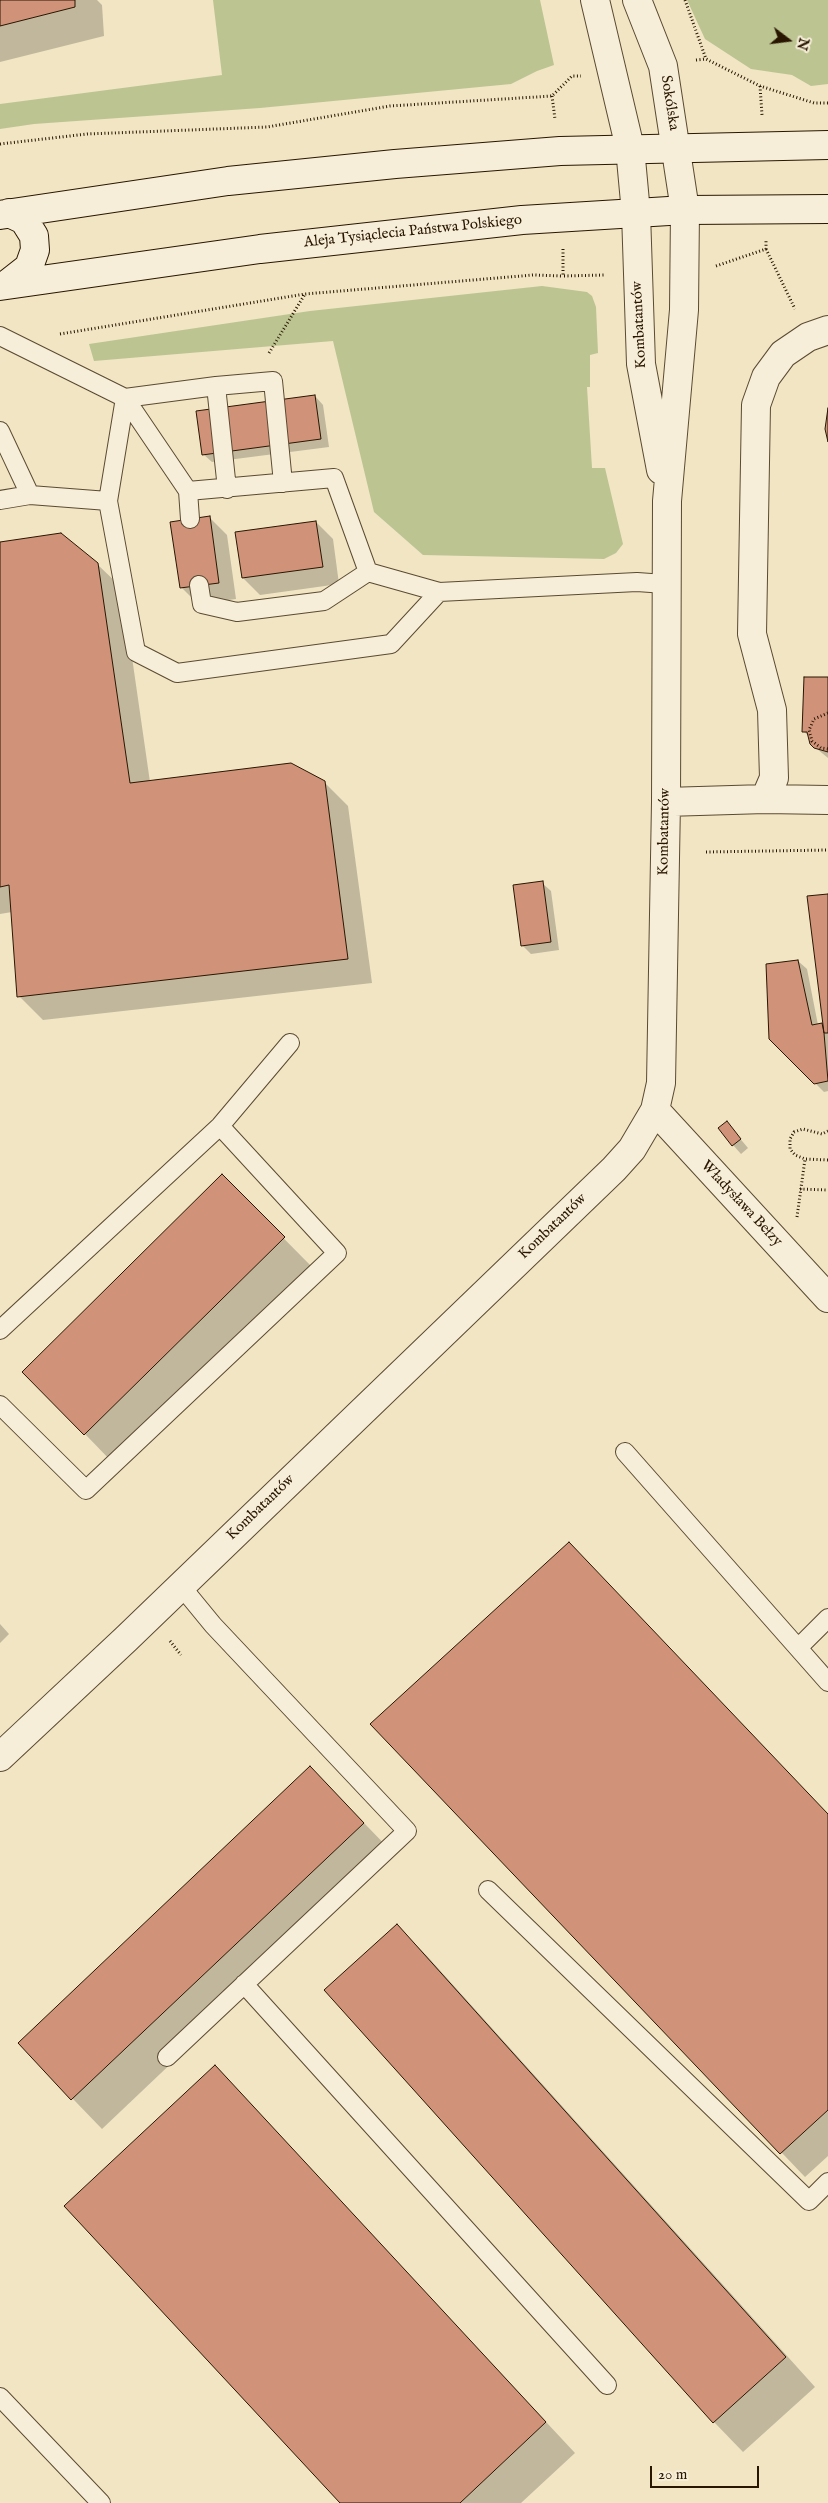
<!DOCTYPE html>
<meta charset="utf-8">
<style>
body{margin:0}
#map{position:relative;width:828px;height:2503px;overflow:hidden;background:#f1e5c3;font-family:"IM FELL English",serif}
canvas{display:block}
.north{position:absolute;left:763px;top:15px;width:50px;height:50px;-webkit-text-stroke:4px #f6eed8;paint-order:stroke;rotate:105deg;font-size:14px;font-weight:700;line-height:20px;text-align:center;color:#291601}
.north::after{content:'';display:block;margin:auto;width:18px;height:22px;background:#291601;clip-path:polygon(50% 0,100% 100%,50% 72%,0 100%)}
.scale{position:absolute;left:650px;top:2466px;width:109px;height:22px;box-sizing:border-box;border:2px solid #291601;border-top:0;padding-left:6px;font-size:15px;line-height:18px;white-space:nowrap;color:#291601;-webkit-text-stroke:4px #f6eed8;paint-order:stroke}
</style>
<div id="map">
<canvas width="828" height="2503"></canvas>
<div class="north">N</div>
<div class="scale">20 m</div>
</div>
<script>
const ctx = document.querySelector('canvas').getContext('2d');
ctx.lineJoin = 'round';
function paint(path, color) { ctx.fillStyle = color; ctx.fill(path, 'evenodd'); }
const toPath = rows => new Path2D(rows.map(r => 'M' + r).join(''));
function strokePath(path, color, width, dash) { ctx.strokeStyle = color; ctx.lineWidth = width; ctx.lineCap = dash ? 'butt' : 'round'; ctx.setLineDash(dash || []); ctx.stroke(path); }
function label(font, color, halo, rows, align = 'center') {
  ctx.font = font + ' "IM FELL English",serif'; ctx.lineWidth = 4; ctx.setLineDash([]); ctx.textBaseline = 'middle'; ctx.strokeStyle = halo; ctx.fillStyle = color; for (const [text, x, y, turn = 0] of rows) {
    ctx.save(); ctx.translate(x, y); ctx.rotate((+turn || 0) * Math.PI / 180); ctx.textAlign = isNaN(turn) ? turn : align; if (halo) ctx.strokeText(text, 0, 0); ctx.fillText(text, 0, 0); ctx.restore();
  }
}
paint(toPath([
 [213,0,540,0,554,65,537,71,511,84,260,108,34,124,0,129,0,104,222,75],
 [687,0,828,0,828,84,811,86,792,75,751,69,705,39],
 [542,286,587,292,592,296,596,307,598,353,590,355,590,387,587,387,592,468,605,468,623,544,616,553,604,559,423,555,374,512,333,341,94,361,89,344,310,311]
]), '#bcc492');
paint(toPath([
 [0,0,97,0,102,5,104,36,0,62],
 [315,396,323,405,329,447,212,462,203,454],
 [210,518,227,535,236,599,198,604,181,587],
 [316,522,333,539,339,584,260,595,243,578],
 [0,543,97,564,122,588,150,782,324,782,348,806,372,983,43,1020,19,996,12,912,0,914],
 [828,679,828,758,811,744,810,737,803,731],
 [542,883,551,891,559,950,531,954,522,945],
 [828,895,828,1091,824,1092,770,1038,798,961,807,969,818,1025,824,1027],
 [727,1123,748,1148,741,1154,733,1145],
 [222,1176,313,1268,114,1464,85,1434],
 [0,1624,9,1634,0,1643],
 [372,1724,828,1814,828,2156,805,2177],
 [310,1767,393,1853,102,2129,19,2043],
 [397,1926,427,1956,815,2387,743,2452,714,2422,326,1991],
 [215,2067,575,2453,521,2503,341,2503]
]), '#0003');
const building = toPath([
 [0,0,75,0,75,7,0,26,0,0],
 [315,395,321,439,202,455,196,411,315,395],
 [828,408,828,442,825,429,828,408],
 [210,516,219,583,180,588,170,522,210,516],
 [316,521,323,567,242,578,235,532,316,521],
 [61,533,98,563,130,783,291,763,325,781,348,959,17,997,9,885,0,887,0,542,61,533],
 [804,677,828,677,828,752,814,748,810,744,807,732,802,732,804,677],
 [543,881,551,942,521,946,513,885,543,881],
 [828,894,828,1033,824,1033,807,896,828,894],
 [798,960,812,1025,822,1023,824,1033,828,1081,814,1084,769,1039,766,964,798,960],
 [727,1121,741,1139,732,1146,718,1128,727,1121],
 [222,1174,285,1237,84,1435,22,1372,222,1174],
 [569,1542,828,1814,828,2110,780,2154,370,1724,569,1542],
 [310,1766,364,1823,71,2100,18,2043,310,1766],
 [397,1924,786,2357,713,2423,324,1990,397,1924],
 [215,2065,546,2422,460,2503,340,2503,64,2206,215,2065]
]);
paint(building, '#d0937a');
strokePath(building, '#291601', 1);
const service = toPath([
 [0,336,125,398,188,491,334,478,368,572,439,592,637,582,665,584],
 [216,386,273,381,283,483],
 [125,398,216,386,227,489],
 [0,431,30,495],
 [188,491,190,519],
 [0,500,30,495,108,501,136,652,177,673,391,644,439,592],
 [108,501,125,398],
 [199,585,202,604,237,612,324,601,368,572],
 [0,1330,220,1126,290,1043],
 [0,1405,86,1490,337,1253,220,1126],
 [625,1452,798,1648],
 [828,1618,798,1648,828,1682],
 [488,1890,809,2201,828,2182],
 [244,1984,607,2385],
 [167,2057,407,1831,213,1625,181,1586],
 [0,2397,101,2503]
]);
const minor = toPath([
 [595,0,630,148,636,213,641,364,661,470],
 [765,799,828,800],
 [666,802,765,799,774,778,772,710,752,634,756,405,766,377,783,354,808,337,828,330],
 [655,1110,828,1298],
 [0,1757,126,1639,614,1169,632,1149,655,1110,661,1083,666,802,667,501,684,310,685,210,663,66,637,0]
]);
const secondary = toPath([
 [0,215,228,181,395,164,560,151,828,145],
 [6,285,29,267,35,250,34,236,24,220,9,213],
 [0,286,260,249,522,220,685,210,828,209]
]);
strokePath(service, '#5b4a32', 20);
strokePath(minor, '#5b4a32', 30);
strokePath(secondary, '#291601', 30);
strokePath(toPath([
 [685,0,706,59],
 [696,60,706,59,760,86,814,103,828,103],
 [760,86,762,115],
 [552,96,555,119],
 [0,144,87,134,267,127,390,106,552,96,572,76,581,76],
 [563,249,563,276,605,275],
 [766,249,795,309],
 [716,266,766,249,766,241],
 [60,334,305,294,533,275,563,276],
 [269,353,305,294],
 [828,713,814,719,809,730,812,741,821,748,828,749],
 [706,852,828,850],
 [828,1131,822,1134,803,1129,794,1132,790,1139,790,1149,795,1155,805,1159,828,1160],
 [800,1189,828,1190],
 [797,1217,805,1159],
 [170,1641,181,1655]
]), '#291601', 3, [1, 2.5]);
strokePath(service, '#f6eed8', 18);
strokePath(minor, '#f6eed8', 28);
strokePath(secondary, '#f6eed8', 28);
label('15px', '#291601', '#f6eed8', [
 ["Sokólska",669,103,81],
 ["Aleja Tysiąclecia Państwa Polskiego",413,232,-6],
 ["Kombatantów",640,325,-93],
 ["Kombatantów",665,832,-89],
 ["Władysława Bełzy",741,1204,47],
 ["Kombatantów",553,1227,-44],
 ["Kombatantów",261,1508,-44]
]);
</script>
